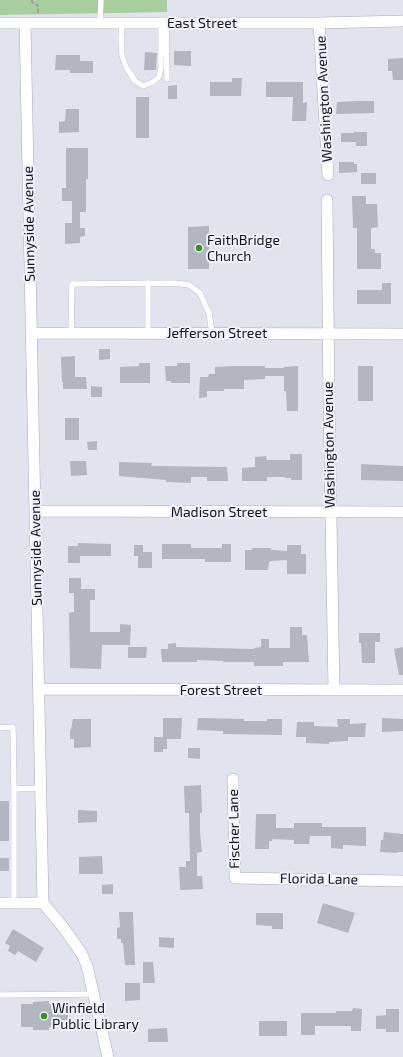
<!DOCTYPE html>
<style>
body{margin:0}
canvas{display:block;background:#e1e3ef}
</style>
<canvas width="403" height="1057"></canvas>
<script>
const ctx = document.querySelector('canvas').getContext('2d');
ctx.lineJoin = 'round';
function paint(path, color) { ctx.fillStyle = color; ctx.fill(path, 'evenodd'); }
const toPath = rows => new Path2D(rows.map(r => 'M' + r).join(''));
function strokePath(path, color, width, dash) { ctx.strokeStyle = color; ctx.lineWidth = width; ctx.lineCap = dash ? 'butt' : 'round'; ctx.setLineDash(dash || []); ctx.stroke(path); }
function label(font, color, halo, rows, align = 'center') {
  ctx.font = font + ' "Exo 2",sans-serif'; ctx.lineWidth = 4; ctx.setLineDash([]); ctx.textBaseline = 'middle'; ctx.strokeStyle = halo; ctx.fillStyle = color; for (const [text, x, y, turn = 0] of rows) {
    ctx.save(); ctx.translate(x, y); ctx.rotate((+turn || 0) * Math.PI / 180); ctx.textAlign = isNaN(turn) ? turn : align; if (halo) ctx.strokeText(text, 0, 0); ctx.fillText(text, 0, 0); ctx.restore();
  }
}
paint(toPath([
 [0,0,167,0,167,12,0,15]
]), '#a7ce9c');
paint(toPath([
 [174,51,191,51,191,66,174,65],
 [145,52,157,53,156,70,144,70],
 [56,55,80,55,80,61,93,61,93,73,70,73,70,70,55,70],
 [403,58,403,80,393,80,392,71,388,71,388,59],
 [232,78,242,78,241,96,210,96,210,82,232,82],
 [266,82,303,82,303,103,307,102,306,121,292,121,293,97,266,97],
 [177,85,177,99,168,99,168,86],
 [136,97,149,97,149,138,136,138],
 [359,101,374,101,374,113,336,114,337,102],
 [66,109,79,109,79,132,59,133,59,122,65,121],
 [354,132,367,132,367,146,356,146,356,142,341,142,341,133,354,133],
 [66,148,88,148,88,179,86,179,86,212,80,212,80,228,85,228,85,236,80,237,80,243,65,244,65,223,72,223,72,201,62,201,62,188,66,188],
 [339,162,354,162,354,164,357,164,357,172,339,173],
 [361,173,376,173,376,184,361,184],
 [352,196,366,196,366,204,377,204,378,227,371,228,371,249,375,249,375,253,381,253,381,269,357,269,357,228,353,228],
 [209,226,209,269,188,269,188,227],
 [382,283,391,283,391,304,357,304,357,290,382,290],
 [99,349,110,349,110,359,99,360],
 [75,356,75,377,86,377,87,389,63,389,63,382,62,382,61,357],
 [139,363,150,363,150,383,120,383,120,367,139,366],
 [177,363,190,363,190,383,171,383,171,381,166,381,165,366,177,366],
 [236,366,265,366,265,368,284,368,284,367,298,366,298,411,287,411,286,391,284,391,284,376,265,376,265,379,244,380,244,389,224,389,224,391,207,391,207,397,199,398,200,377,208,377,209,374,215,374,215,367],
 [358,366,373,366,373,401,358,401],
 [91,386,102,387,102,397,91,397],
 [65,418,79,418,79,440,65,440],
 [97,441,97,450,88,450,87,442],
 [290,454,302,454,302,480,291,480,291,478,285,478,285,477,267,477,267,481,242,481,242,468,255,467,255,457,266,456,267,460,290,460],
 [70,461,86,461,87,475,71,476],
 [119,462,152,463,151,466,227,467,228,481,207,481,207,477,191,477,191,483,166,482,166,480,119,476],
 [361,464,403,466,403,481,361,480],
 [78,543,111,544,111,556,80,556,80,563,68,563,68,546,78,546],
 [162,544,191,544,191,548,222,548,222,544,231,544,231,562,205,562,205,559,162,559],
 [134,545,143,545,143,552,152,552,152,568,138,568,138,556,134,556],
 [287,545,301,545,301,554,306,554,306,574,287,574,287,560,271,561,269,562,268,570,245,570,245,550,252,550,252,548,271,548,271,550,287,551],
 [69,578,81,578,81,589,95,589,95,600,90,600,90,632,120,632,120,624,131,625,130,645,102,645,101,669,70,668,69,613,74,612,74,593,69,593],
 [290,627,302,627,302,635,307,635,309,662,283,662,283,666,254,666,254,662,223,662,223,661,197,660,197,662,162,662,161,649,168,649,168,644,176,643,176,647,254,649,254,648,261,647,261,639,269,639,269,648,290,648],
 [359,633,380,633,380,642,375,642,375,663,362,663,361,643,359,643],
 [128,647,147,647,146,658,128,658],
 [403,647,403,675,399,675,394,649],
 [163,718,182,718,181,739,167,739,167,749,163,749,163,752,154,752,154,737,163,737],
 [198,718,244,719,244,721,267,721,267,719,282,719,282,735,223,734,223,731,197,730],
 [382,718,403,719,403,731,382,732],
 [73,719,91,719,91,747,74,748,74,739,70,739,70,730,71,729],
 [337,719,350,719,350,724,366,723,365,737,348,737,348,741,329,742,329,744,306,743,306,737,296,737,297,722,314,722,314,726,338,727],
 [188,748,200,748,200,759,188,758],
 [201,785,202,813,200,813,200,833,202,852,197,853,197,876,202,876,203,889,180,890,179,867,186,867,186,861,190,861,189,813,185,813,184,786],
 [0,801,9,801,9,841,0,841],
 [78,810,97,811,97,822,78,823],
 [256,814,276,814,276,828,294,828,294,823,322,823,322,827,366,827,366,846,343,845,343,849,331,848,331,836,310,836,309,844,294,844,294,840,272,839,272,841,269,841,269,849,255,849],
 [384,832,403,834,403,852,397,852,397,853,380,852,381,840,383,840],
 [102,856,103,874,79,874,79,857],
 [0,858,9,858,9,871,0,871],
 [113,884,113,894,102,894,102,885],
 [323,903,355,913,348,933,317,923],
 [119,912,133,912,135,965,125,965,123,943,121,943,121,939,117,939,117,928,120,927],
 [256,913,283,913,283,929,272,929,272,926,256,925],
 [13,929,44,948,36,962,18,951,15,955,8,951,10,946,5,943],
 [159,937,174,938,174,948,159,947],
 [143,962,153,962,155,983,143,983],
 [125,983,140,983,140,1000,125,1001],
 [49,1001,49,1004,68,1003,68,1027,49,1027,49,1030,33,1030,33,1027,21,1027,21,1004,33,1004,33,1002],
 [353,1008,362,1009,361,1031,351,1031,351,1026,315,1026,315,1035,301,1035,301,1013,336,1013,336,1011,352,1011],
 [386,1009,399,1009,399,1032,386,1032,386,1029,376,1029,376,1016,386,1015],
 [259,1021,287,1021,287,1036,259,1036],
 [167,1028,168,1042,148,1042,148,1029]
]), '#b3b5c0');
const service = toPath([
 [100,23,101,0],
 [122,23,121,40,122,55,126,67,135,81,143,86,153,82,159,77,161,68,161,23],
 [166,23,167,79],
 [71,333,72,284,175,283,189,285,200,293,209,313,212,333],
 [148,333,148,283],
 [0,728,13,727,14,789,40,788],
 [14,903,14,789],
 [0,995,94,994]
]);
const minor = toPath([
 [0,23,319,23,403,21],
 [25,23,43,903,63,927,82,954,87,966,108,1057],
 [319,23,328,175],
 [327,200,329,403,334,690],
 [31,333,403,334],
 [35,511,403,512],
 [38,689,403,690],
 [233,779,235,878,403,881],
 [0,903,43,903]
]);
strokePath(service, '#a7aab4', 6);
strokePath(minor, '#a7aab4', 12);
strokePath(toPath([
 [32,0,32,2,38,6,38,14]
]), '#9b9da6', 2, [4, 2]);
strokePath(service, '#fff', 5.5);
strokePath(minor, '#fff', 11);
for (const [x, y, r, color] of [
 [199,248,4,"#379410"],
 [44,1016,4,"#379410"]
]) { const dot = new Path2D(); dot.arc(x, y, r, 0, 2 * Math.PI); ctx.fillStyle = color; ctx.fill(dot); strokePath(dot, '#eef1fc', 1.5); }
label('14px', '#15161a', '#eef1fc', [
 ["East Street",202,23],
 ["Washington Avenue",324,99,-93],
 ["Sunnyside Avenue",29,224,-91],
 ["Jefferson Street",217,333],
 ["Washington Avenue",329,445,-91],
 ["Madison Street",219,512],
 ["Sunnyside Avenue",36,548,-91],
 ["Forest Street",221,690],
 ["Fischer Lane",234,829,-91],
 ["Florida Lane",319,879,1]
]);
label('14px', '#15161a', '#eef1fc', [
 ["FaithBridge",207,240],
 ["Church",207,256],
 ["Winfield",52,1008],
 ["Public Library",52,1024]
], 'left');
</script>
